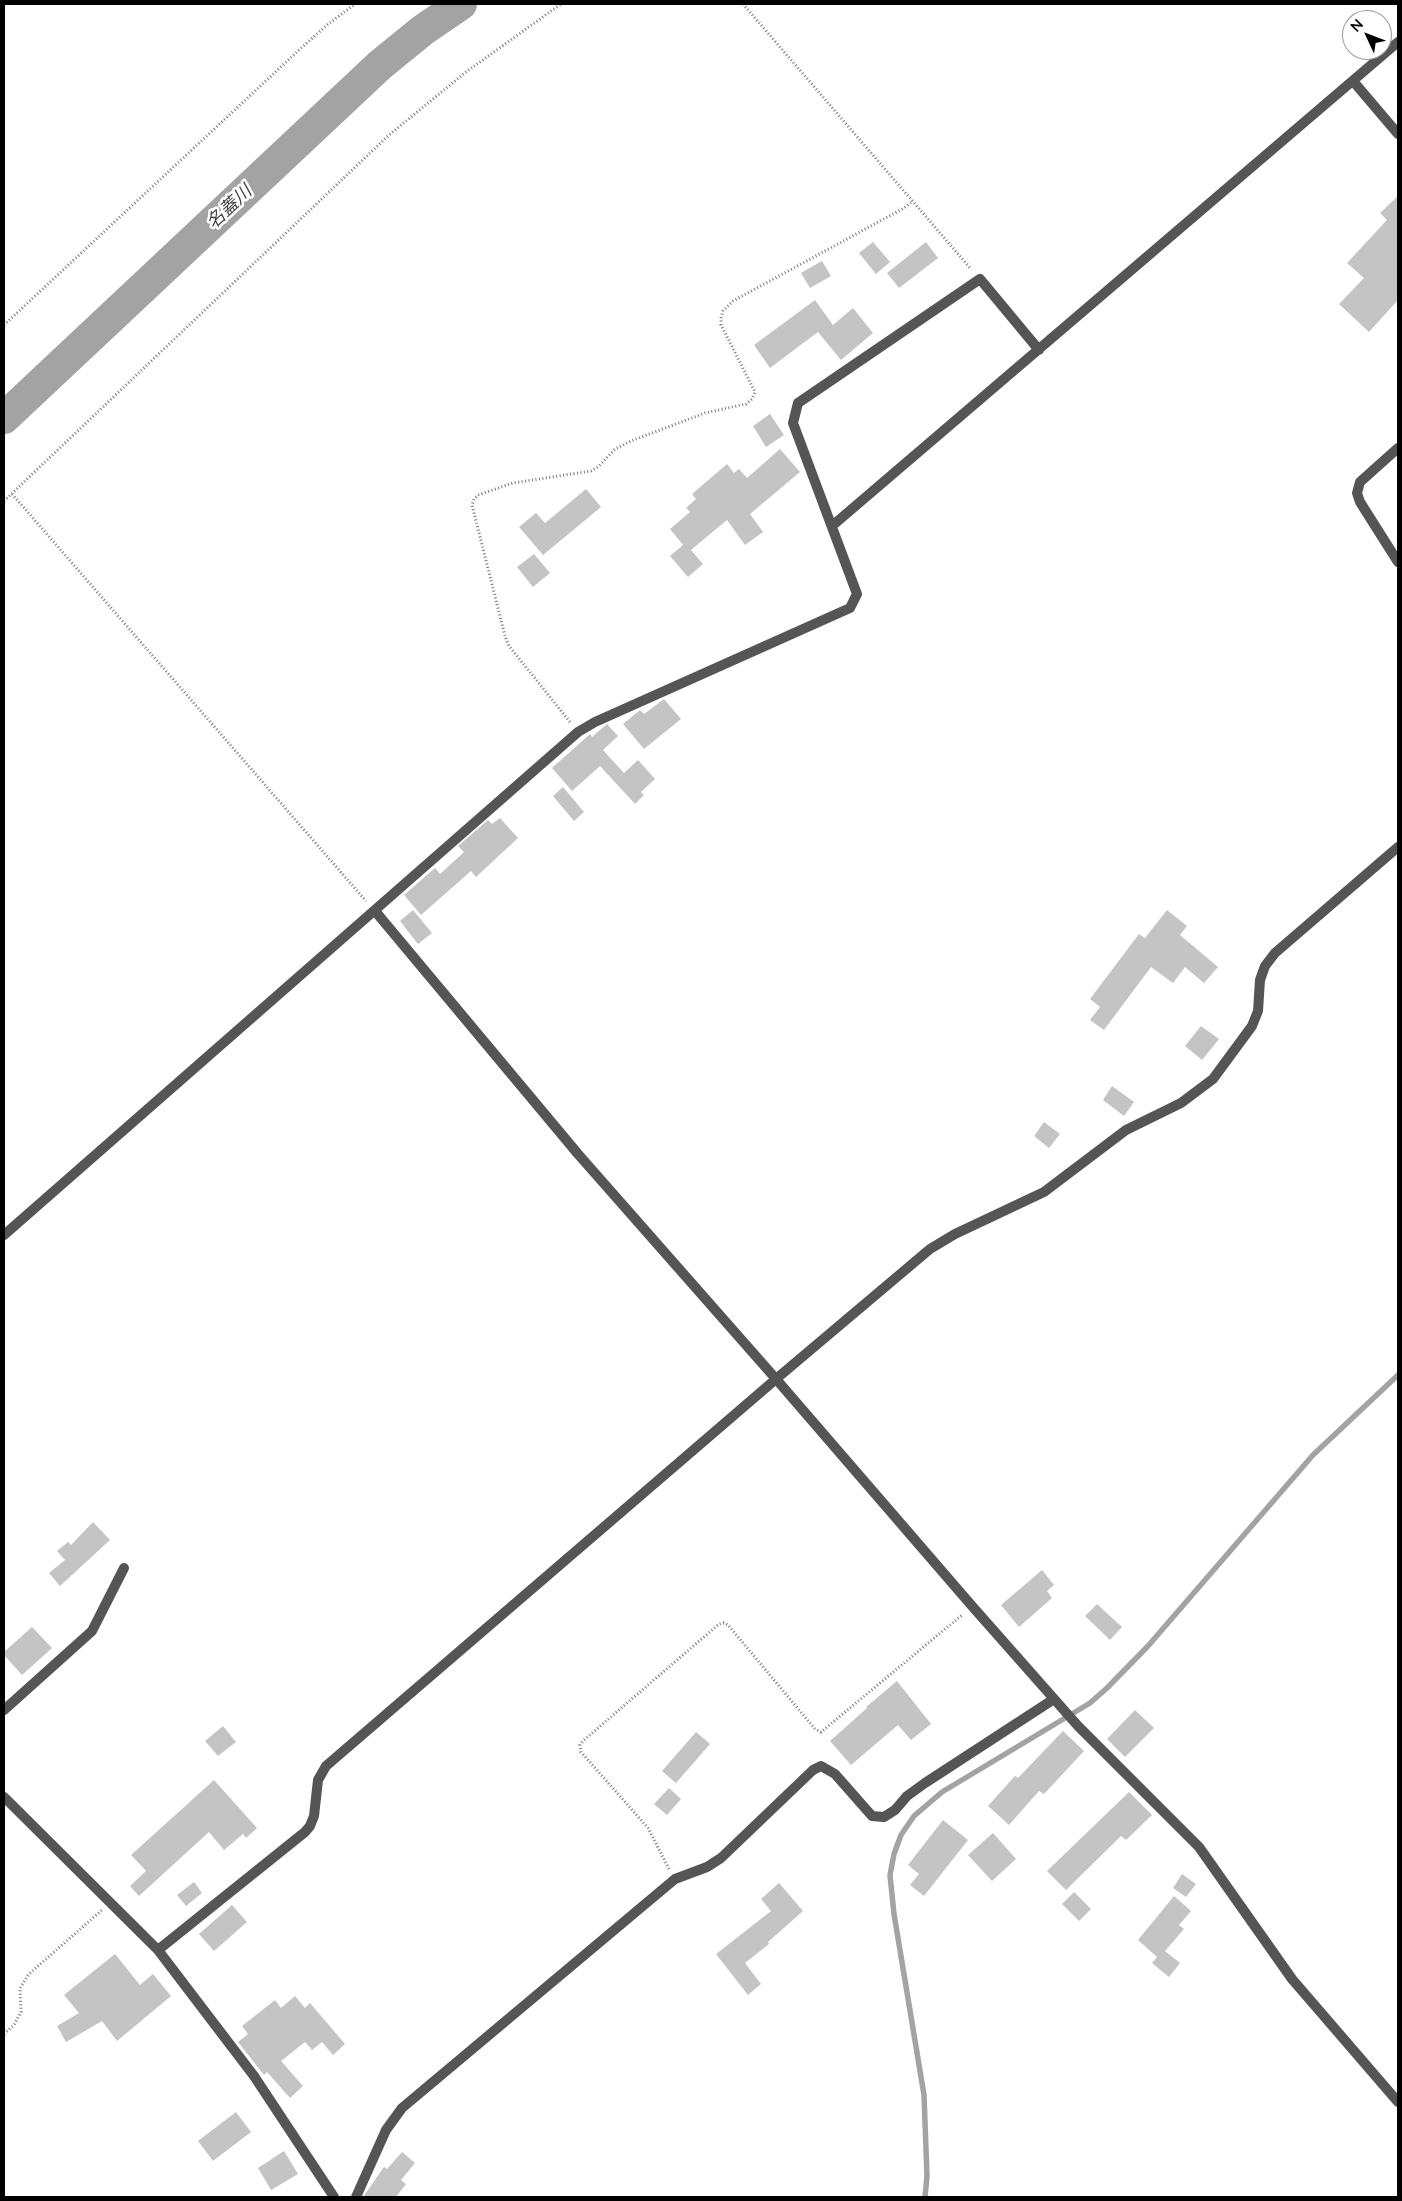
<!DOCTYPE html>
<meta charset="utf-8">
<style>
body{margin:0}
#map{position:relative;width:1402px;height:2201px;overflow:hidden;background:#fff;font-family:Lato,sans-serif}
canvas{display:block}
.frame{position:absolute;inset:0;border:5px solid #000;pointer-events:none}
.north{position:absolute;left:1342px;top:10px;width:50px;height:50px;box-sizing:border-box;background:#fff;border:1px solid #999;border-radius:50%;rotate:313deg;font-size:14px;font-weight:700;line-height:20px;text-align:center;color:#000}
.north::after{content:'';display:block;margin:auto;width:18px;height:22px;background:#000;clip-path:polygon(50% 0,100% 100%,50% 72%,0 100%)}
</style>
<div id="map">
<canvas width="1402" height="2201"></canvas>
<div class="frame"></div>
<div class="north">N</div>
</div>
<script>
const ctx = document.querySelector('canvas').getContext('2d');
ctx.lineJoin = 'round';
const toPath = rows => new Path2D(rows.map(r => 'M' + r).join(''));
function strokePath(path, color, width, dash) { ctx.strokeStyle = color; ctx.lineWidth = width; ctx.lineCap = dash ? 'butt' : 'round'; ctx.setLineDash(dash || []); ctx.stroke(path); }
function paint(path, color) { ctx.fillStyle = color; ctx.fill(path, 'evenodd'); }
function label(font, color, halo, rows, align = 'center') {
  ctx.font = font + ' Lato,"Noto Sans JP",sans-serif'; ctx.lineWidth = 5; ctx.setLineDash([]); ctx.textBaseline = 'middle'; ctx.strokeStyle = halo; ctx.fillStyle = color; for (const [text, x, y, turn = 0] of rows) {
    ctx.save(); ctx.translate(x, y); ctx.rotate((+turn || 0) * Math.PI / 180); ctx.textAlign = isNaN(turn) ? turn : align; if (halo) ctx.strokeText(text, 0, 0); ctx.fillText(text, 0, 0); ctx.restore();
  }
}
strokePath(toPath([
 [925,2197,927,2176,924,2095,894,1914,890,1875,894,1854,901,1835,914,1816,942,1792,1090,1703,1107,1688,1148,1646,1313,1455,1398,1375]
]), '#a3a3a3', 5.5);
strokePath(toPath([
 [4,418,380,65,423,30,461,4]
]), '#a3a3a3', 32);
paint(toPath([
 [1398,196,1398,300,1369,332,1339,304,1364,278,1347,263,1387,220,1380,213],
 [873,242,890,262,876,274,859,253],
 [926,242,938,258,899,288,887,273],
 [822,261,831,276,810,288,801,273],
 [815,300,833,325,853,308,873,333,841,360,818,332,770,368,754,345],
 [770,414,784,435,766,447,753,426],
 [780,449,800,472,750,514,763,532,745,545,727,520,691,550,703,564,688,577,670,556,683,545,670,529,690,512,686,508,696,499,692,494,727,464,734,473,739,469,747,478],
 [586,489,601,507,543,555,519,527,536,513,545,523],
 [534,554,550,573,533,587,517,567],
 [664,699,681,719,644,749,623,724,640,710,644,714],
 [607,724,618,736,603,750,624,773,638,760,655,779,641,792,644,795,635,804,600,766,572,791,552,768,590,734,592,737],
 [563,787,584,812,574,821,553,796],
 [500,818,518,838,476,877,471,871,421,915,404,895,435,868,440,874,464,852,458,846,488,820,492,824],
 [413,910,432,933,418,944,400,921],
 [1167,910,1187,926,1180,935,1218,967,1204,983,1185,967,1173,983,1151,967,1104,1030,1090,1020,1100,1007,1090,999,1139,934,1145,938],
 [1201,1026,1219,1039,1202,1060,1185,1046],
 [1112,1086,1134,1102,1124,1116,1103,1100],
 [1044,1122,1060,1134,1049,1148,1034,1136],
 [93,1522,110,1540,60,1586,49,1573,65,1560,57,1551,68,1542,71,1545],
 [1042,1570,1054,1585,1047,1591,1052,1598,1019,1627,1001,1605],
 [1097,1604,1122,1627,1110,1640,1085,1616],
 [32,1627,52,1648,22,1675,4,1655,4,1652],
 [897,1681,931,1724,911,1740,898,1725,851,1765,830,1741,867,1708,866,1707],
 [1135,1710,1154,1728,1125,1757,1107,1739],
 [223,1726,236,1742,218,1756,205,1741],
 [1063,1731,1084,1751,1044,1794,1039,1791,1009,1825,988,1806,1015,1776,1018,1778],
 [696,1732,710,1744,676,1783,662,1771],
 [214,1780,257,1828,246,1838,243,1834,224,1850,209,1832,139,1896,130,1886,146,1871,131,1855],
 [669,1788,681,1799,667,1815,654,1804],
 [1129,1792,1152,1815,1126,1840,1121,1836,1066,1890,1047,1871],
 [943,1820,968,1840,924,1896,910,1885,919,1874,908,1865],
 [993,1833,1016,1859,992,1881,968,1855],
 [1182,1874,1196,1884,1186,1897,1173,1888],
 [194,1882,202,1893,186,1906,177,1895],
 [779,1883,803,1911,768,1942,769,1944,745,1963,761,1984,748,1995,716,1954,771,1911,761,1899],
 [1074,1892,1091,1909,1079,1921,1062,1904],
 [1174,1896,1191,1911,1179,1925,1184,1929,1165,1951,1180,1963,1169,1977,1152,1963,1157,1957,1138,1940],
 [232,1905,247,1922,214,1951,199,1934],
 [115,1954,140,1985,153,1974,171,1996,117,2041,102,2021,66,2042,57,2026,79,2013,64,1995],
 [295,1996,305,2008,310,2003,345,2044,333,2055,322,2042,312,2050,305,2042,281,2061,303,2086,290,2098,267,2072,264,2075,238,2042,248,2034,242,2026,275,2000,281,2008],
 [236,2112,251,2132,213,2161,198,2141],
 [284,2151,298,2174,271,2190,258,2168],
 [402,2152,415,2163,401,2180,406,2184,396,2197,363,2197,384,2167,387,2169]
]), '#c4c4c4');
strokePath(toPath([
 [743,4,971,269],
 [4,325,299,50,327,25,355,4],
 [12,494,366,901],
 [4,501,389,135,466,72,561,4],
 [570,722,509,646,505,636,472,505,474,499,478,495,513,483,591,471,598,467,615,449,631,441,705,413,746,404,752,399,755,392,721,325,721,318,723,311,733,301,904,208,913,201],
 [669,1869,648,1828,581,1752,580,1745,583,1741,719,1624,724,1623,728,1625,815,1729,821,1732,962,1615],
 [4,2034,14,2025,21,2012,20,1988,29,1974,102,1910]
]), '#777', 3, [1, 2.5]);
strokePath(toPath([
 [1353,81,1398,134],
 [1398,448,1360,482,1357,493,1360,502,1398,562],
 [832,526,1398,42],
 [375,911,578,1154,776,1379,972,1606,1078,1726,1199,1847,1292,1979,1398,2102],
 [4,1235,578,732,595,722,850,608,857,594,793,423,798,403,980,279,1039,350],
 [4,1710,92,1631,124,1568],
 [4,1797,158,1950,254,2076,334,2197],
 [158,1950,305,1832,310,1826,314,1816,318,1780,326,1766,776,1379,930,1249,955,1234,1044,1192,1126,1130,1181,1103,1213,1079,1252,1026,1258,1011,1260,980,1265,966,1275,953,1398,847],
 [356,2197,386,2130,402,2108,675,1879,707,1867,721,1858,813,1770,821,1766,835,1774,872,1816,884,1817,895,1810,907,1796,925,1783,1054,1699]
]), '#555', 10);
label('italic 18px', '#444', '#fff', [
 ["名蓋川",229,207,-43]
]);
</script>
